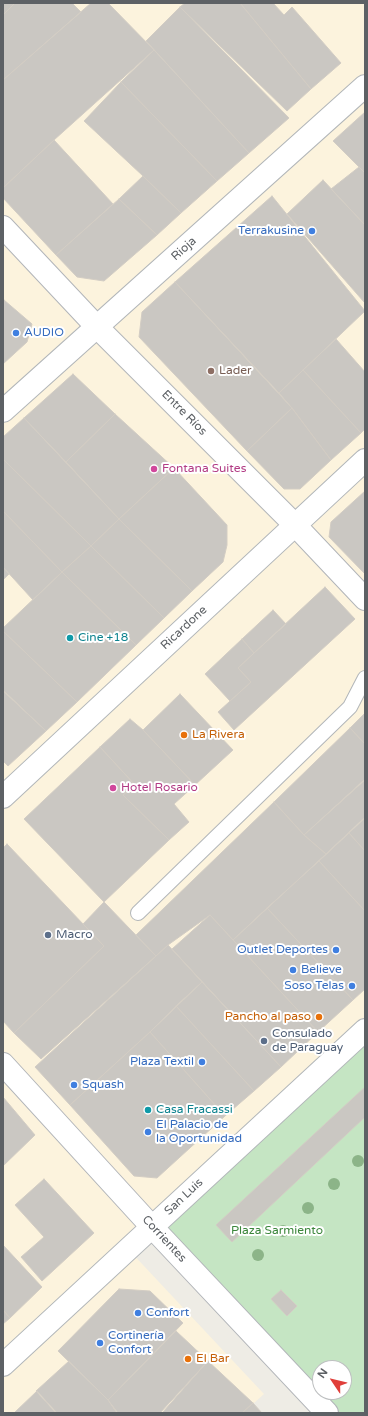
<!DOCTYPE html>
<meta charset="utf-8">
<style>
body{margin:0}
#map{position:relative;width:368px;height:1416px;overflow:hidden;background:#eeece5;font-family:"Varela Round",sans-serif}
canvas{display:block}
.frame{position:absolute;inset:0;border:4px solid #5d6165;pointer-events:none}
.north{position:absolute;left:312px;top:1360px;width:40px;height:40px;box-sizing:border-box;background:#fff;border:1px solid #bec0c1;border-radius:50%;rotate:305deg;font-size:11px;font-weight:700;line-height:16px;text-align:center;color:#5d6165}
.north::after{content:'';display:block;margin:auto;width:14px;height:18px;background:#e03f3a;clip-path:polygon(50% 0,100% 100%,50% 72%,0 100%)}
</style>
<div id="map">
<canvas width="368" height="1416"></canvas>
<div class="frame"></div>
<div class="north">N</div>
</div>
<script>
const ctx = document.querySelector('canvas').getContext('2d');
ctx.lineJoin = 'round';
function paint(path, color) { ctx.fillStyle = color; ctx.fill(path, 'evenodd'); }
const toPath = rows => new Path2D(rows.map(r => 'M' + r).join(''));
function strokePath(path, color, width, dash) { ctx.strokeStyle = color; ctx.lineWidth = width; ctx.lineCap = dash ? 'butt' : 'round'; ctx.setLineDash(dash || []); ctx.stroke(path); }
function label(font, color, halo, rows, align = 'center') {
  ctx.font = font + ' "Varela Round",sans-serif'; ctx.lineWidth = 4; ctx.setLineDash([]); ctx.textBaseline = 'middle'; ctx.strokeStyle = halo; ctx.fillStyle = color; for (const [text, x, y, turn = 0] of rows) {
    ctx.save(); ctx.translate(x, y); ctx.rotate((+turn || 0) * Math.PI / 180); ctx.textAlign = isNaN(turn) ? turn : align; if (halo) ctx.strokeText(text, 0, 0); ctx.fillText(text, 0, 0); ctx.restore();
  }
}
paint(toPath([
 [3,3,365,3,365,1030,128,1249,264,1394,243,1413,3,1413]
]), '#fcf3dd');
paint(toPath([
 [365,1030,365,1413,327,1413,152,1227],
 [320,1368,344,1368,344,1392,320,1392]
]), '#c5e5c3');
const building = toPath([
 [3,3,15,3,3,15,3,3],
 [15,3,72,3,81,12,3,80,3,15,15,3],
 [91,3,108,3,154,50,54,140,3,188,3,80,91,3],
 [185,3,240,3,311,89,287,111,180,7,185,3],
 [240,3,273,3,284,15,292,7,341,63,311,89,240,3],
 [180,7,289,118,249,153,146,41,180,7],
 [154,50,249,153,217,181,121,82,154,50],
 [121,82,217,181,181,213,143,176,84,121,121,82],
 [365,112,365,173,333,141,365,112],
 [54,140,113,204,56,255,3,198,3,188,54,140],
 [359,167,365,173,365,225,331,189,359,167],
 [143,176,181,213,157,235,119,199,143,176],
 [323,180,365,225,364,302,287,214,323,180],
 [272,196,365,311,279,393,175,282,272,196],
 [119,199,157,235,104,281,77,277,56,255,119,199],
 [175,282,292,408,247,451,139,337,142,312,175,282],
 [4,300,32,324,27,342,3,364,4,300],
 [336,339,365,372,365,429,361,433,303,370,336,339],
 [303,370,361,433,331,460,292,408,279,393,303,370],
 [73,374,115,414,66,462,24,418,73,374],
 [292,408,331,460,300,489,284,489,247,451,292,408],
 [115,414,174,468,119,519,66,462,115,414],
 [24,418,119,519,91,546,3,459,3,437,24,418],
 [3,459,91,546,62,572,3,511,3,459],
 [174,468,227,525,227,545,223,562,192,591,119,519,174,468],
 [365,491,365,574,329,537,331,522,365,491],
 [3,511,62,572,33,600,3,567,3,511],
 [119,519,192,591,164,618,91,546,119,519],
 [91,546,164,618,136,645,62,572,91,546],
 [3,567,9,574,3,580,3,567],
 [62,572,136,645,77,702,3,631,3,628,62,572],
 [325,587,355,619,234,730,218,712,251,682,238,668,325,587],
 [273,610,286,624,254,653,242,639,273,610],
 [3,631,77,702,46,731,3,690,3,631],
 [242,639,254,653,238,668,251,682,230,701,205,674,242,639],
 [3,691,46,731,8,766,3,761,3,691],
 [180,694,233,750,195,785,143,730,180,694],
 [365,713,365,744,350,728,365,713],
 [130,719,143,730,195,785,174,804,189,822,169,840,123,795,135,785,100,747,130,719],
 [350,728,365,744,365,780,304,835,274,802,350,728],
 [100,747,135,785,123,795,169,840,104,902,24,819,100,747],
 [365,779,365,817,326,854,304,835,365,779],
 [274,802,304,835,326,854,233,940,210,915,168,945,156,956,136,935,274,802],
 [365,818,365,851,349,833,365,818],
 [349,833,365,851,365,911,319,861,349,833],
 [7,844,104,946,14,1033,3,1021,3,848,7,844],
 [319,861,365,911,365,989,353,1000,267,908,319,861],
 [104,902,156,956,41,1059,14,1033,104,946,83,924,104,902],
 [267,908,353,1000,318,1032,233,940,267,908],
 [210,915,318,1032,281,1067,172,949,210,915],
 [168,945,202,982,150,1032,70,1105,35,1067,168,945],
 [202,982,281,1067,254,1091,176,1006,202,982],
 [176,1006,254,1091,225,1116,150,1032,176,1006],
 [150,1032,225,1116,157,1178,134,1176,70,1105,150,1032],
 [365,1087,365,1117,232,1242,216,1225,365,1087],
 [3,1097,35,1135,3,1166,3,1097],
 [44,1179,94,1233,42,1281,21,1257,44,1237,15,1205,44,1179],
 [3,1245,42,1287,10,1318,3,1310,3,1245],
 [119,1289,150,1291,183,1323,108,1400,58,1351,119,1289],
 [281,1290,297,1306,287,1316,271,1299,281,1290],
 [3,1310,10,1318,3,1324,3,1310],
 [176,1331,208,1361,162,1413,117,1413,108,1400,176,1331],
 [69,1361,108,1400,118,1413,56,1413,36,1391,69,1361],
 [208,1361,253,1403,242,1413,160,1413,208,1361],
 [37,1391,57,1413,14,1413,37,1391],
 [253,1403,262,1413,242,1413,253,1403]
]);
paint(building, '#cac7c2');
strokePath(building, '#d3cdc4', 1);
const service = toPath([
 [138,913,350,707,365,678]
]);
const minor = toPath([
 [3,411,365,86],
 [3,797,365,460],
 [3,1365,365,1030]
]);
const secondary = toPath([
 [3,227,97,327,295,525,365,599],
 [3,1064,152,1227,327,1413]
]);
strokePath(service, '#b2b6b9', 16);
strokePath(minor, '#b2b6b9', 24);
strokePath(secondary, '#b2b5b9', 24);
strokePath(service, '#fff', 14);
strokePath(minor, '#fff', 22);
strokePath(secondary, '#fff', 22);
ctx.fillStyle = '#8cb488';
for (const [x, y] of [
 [358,1161],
 [334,1184],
 [308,1208],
 [283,1231],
 [258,1255]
]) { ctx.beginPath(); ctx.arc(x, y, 6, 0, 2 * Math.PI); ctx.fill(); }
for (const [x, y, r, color] of [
 [312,231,4,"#3f7fe0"],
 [16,333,4,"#3f7fe0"],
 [211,371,4,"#8d6e63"],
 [154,469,4,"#d1479c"],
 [70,638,4,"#0f9aa8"],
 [184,735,4,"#e8710a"],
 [113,788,4,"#d1479c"],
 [48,935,4,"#5c6f8a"],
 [336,950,4,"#3f7fe0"],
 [293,970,4,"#3f7fe0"],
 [352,986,4,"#3f7fe0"],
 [319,1017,4,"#e8710a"],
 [264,1041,4,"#5c6f8a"],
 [202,1062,4,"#3f7fe0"],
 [74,1085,4,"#3f7fe0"],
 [148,1110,4,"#0f9aa8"],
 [148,1132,4,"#3f7fe0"],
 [138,1313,4,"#3f7fe0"],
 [100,1343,4,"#3f7fe0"],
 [188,1359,4,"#e8710a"]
]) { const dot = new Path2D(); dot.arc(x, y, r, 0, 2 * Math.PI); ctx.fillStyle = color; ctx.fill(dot); strokePath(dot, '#fff', 1.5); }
label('12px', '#366cbe', '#fff', [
 ["Terrakusine",304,231,"right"],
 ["AUDIO",24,333],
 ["Outlet Deportes",328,950,"right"],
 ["Believe",301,970],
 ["Soso Telas",344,986,"right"],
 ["Plaza Textil",194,1062,"right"],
 ["Squash",82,1085],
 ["El Palacio de",156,1125],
 ["la Oportunidad",156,1139],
 ["Confort",146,1313],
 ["Cortinería",108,1336],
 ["Confort",108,1350]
], 'left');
label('12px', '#5d6165', '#fff', [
 ["Rioja",184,249,-42],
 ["Entre Ríos",184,413,45],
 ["Ricardone",184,628,-43],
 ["San Luis",184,1197,-43],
 ["Corrientes",164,1239,47]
]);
label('12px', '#785e54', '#fff', [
 ["Lader",219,371]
], 'left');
label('12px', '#b23c85', '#fff', [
 ["Fontana Suites",162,469],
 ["Hotel Rosario",121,788]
], 'left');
label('12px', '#0d838f', '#fff', [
 ["Cine +18",78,638],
 ["Casa Fracassi",156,1110]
], 'left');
label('12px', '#c56008', '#fff', [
 ["La Rivera",192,735],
 ["Pancho al paso",311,1017,"right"],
 ["El Bar",196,1359]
], 'left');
label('12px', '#4e5e75', '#fff', [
 ["Macro",56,935],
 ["Consulado",272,1034],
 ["de Paraguay",272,1048]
], 'left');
label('12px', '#3b863b', '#fff', [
 ["Plaza Sarmiento",277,1231]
]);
</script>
